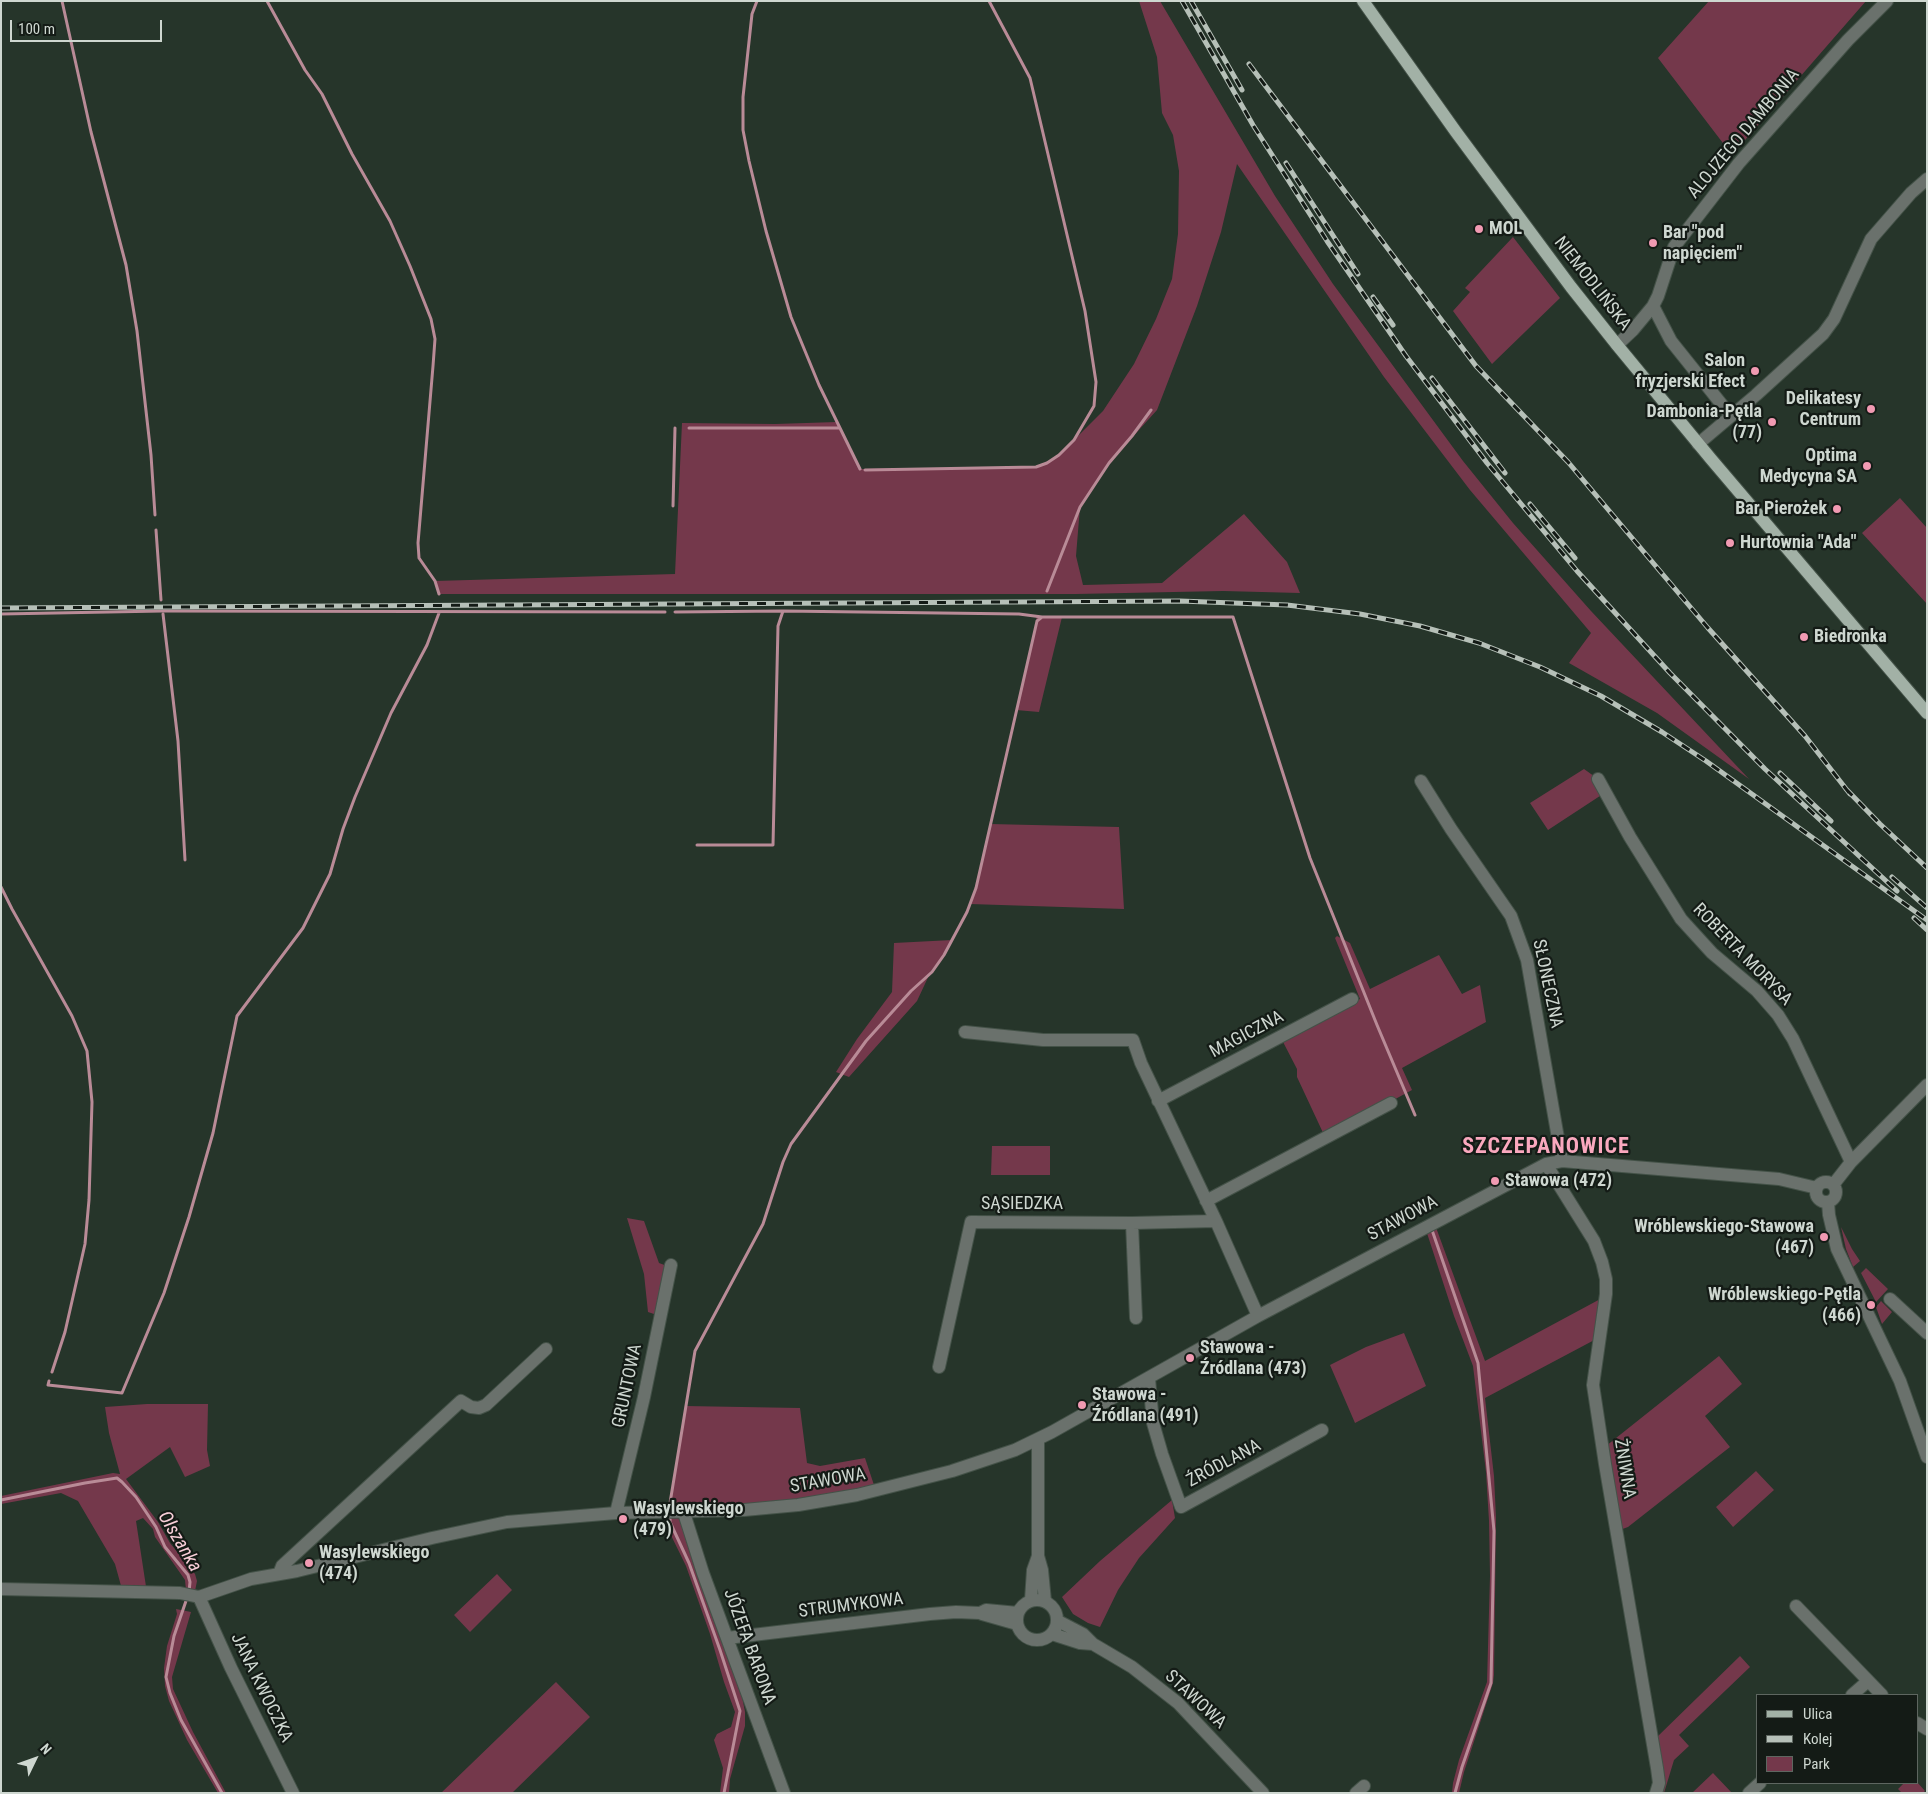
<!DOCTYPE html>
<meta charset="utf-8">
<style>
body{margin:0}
#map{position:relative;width:1928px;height:1794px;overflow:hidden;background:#26352a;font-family:"Roboto Condensed",sans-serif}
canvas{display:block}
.frame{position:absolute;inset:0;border:2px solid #ced7d0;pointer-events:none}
.legend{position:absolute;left:1756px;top:1694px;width:162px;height:90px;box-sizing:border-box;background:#141b16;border:1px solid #5e6660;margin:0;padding:6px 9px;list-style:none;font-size:15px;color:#ced7d0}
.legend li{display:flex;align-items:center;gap:10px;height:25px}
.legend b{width:25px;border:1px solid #5e6660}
.north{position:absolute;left:10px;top:1734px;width:50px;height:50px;-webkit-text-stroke:4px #141b16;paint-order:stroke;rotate:48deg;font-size:14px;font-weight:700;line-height:20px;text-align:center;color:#ced7d0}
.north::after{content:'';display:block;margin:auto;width:18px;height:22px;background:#ced7d0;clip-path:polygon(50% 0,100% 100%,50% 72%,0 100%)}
.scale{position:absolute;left:10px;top:20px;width:152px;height:22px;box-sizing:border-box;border:2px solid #ced7d0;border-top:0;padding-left:6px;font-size:15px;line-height:18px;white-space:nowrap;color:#ced7d0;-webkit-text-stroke:4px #141b16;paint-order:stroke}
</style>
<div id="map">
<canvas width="1928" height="1794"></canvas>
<div class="frame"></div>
<ul class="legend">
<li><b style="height:6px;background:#a2b1a6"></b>Ulica</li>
<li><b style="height:6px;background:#b6c0b8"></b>Kolej</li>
<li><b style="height:14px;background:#74384b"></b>Park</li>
</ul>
<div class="north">N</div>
<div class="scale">100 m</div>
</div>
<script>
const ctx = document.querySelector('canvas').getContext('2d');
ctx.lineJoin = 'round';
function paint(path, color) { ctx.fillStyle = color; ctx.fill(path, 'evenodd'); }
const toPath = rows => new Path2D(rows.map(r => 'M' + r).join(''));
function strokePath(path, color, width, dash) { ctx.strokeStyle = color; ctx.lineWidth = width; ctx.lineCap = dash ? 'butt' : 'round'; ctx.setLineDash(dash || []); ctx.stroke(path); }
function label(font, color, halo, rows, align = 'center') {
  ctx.font = font + ' "Roboto Condensed",sans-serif'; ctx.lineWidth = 4.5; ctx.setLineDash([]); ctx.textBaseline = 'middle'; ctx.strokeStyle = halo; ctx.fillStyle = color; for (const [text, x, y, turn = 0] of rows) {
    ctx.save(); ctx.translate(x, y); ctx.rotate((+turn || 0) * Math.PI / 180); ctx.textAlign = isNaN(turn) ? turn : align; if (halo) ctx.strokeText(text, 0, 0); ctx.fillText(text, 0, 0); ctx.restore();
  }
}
paint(toPath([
 [1139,1,1160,1,1275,196,1333,284,1463,461,1513,523,1591,611,1749,779,1657,713,1569,663,1591,633,1470,490,1384,377,1237,164,1221,232,1197,306,1157,410,1109,463,1080,507,1076,556,1083,585,1162,583,1244,514,1287,562,1300,593,1223,591,1076,594,439,594,435,581,675,574,682,423,775,424,837,422,860,469,1036,467,1047,463,1059,455,1103,411,1134,364,1156,319,1172,279,1178,234,1179,171,1173,135,1162,113,1157,57],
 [1709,1,1866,1,1732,155,1658,58],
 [1513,237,1560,298,1492,364,1453,311,1470,292,1465,288],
 [1900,498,1927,528,1927,604,1862,533],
 [1036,617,1062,617,1039,712,1016,710,1037,621],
 [1584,769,1598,779,1606,792,1548,830,1530,803],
 [990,824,1119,827,1124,909,970,904,976,888],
 [1337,936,1350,943,1370,989,1439,955,1462,994,1480,985,1486,1022,1402,1068,1412,1090,1325,1137,1297,1077,1297,1069,1282,1040,1360,999,1335,938],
 [952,940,944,955,931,971,917,1001,849,1077,836,1072,857,1039,892,992,894,943],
 [992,1146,1050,1146,1050,1175,991,1175],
 [627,1218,644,1221,659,1263,670,1267,660,1316,648,1312,644,1274],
 [1434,1222,1485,1361,1604,1297,1600,1337,1485,1398,1494,1476,1496,1518,1494,1675,1493,1683,1464,1772,1459,1793,1452,1793,1453,1783,1459,1760,1487,1682,1490,1576,1489,1521,1486,1472,1473,1366,1454,1316,1425,1227],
 [1841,1227,1852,1249,1860,1261,1853,1267,1846,1249],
 [1866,1268,1888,1289,1876,1302,1861,1273],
 [1881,1301,1892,1312,1882,1324,1876,1307],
 [1404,1333,1426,1386,1355,1423,1330,1365,1366,1347],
 [1719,1356,1742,1384,1705,1416,1730,1447,1628,1527,1617,1531,1606,1446],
 [147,1404,208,1404,207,1450,210,1466,185,1477,170,1447,126,1479,158,1522,170,1543,195,1574,197,1581,195,1591,186,1590,185,1580,155,1537,153,1529,143,1518,136,1521,147,1593,123,1593,115,1564,78,1501,61,1493,1,1504,1,1496,113,1473,120,1474,109,1433,105,1407],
 [685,1406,800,1408,807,1463,820,1466,865,1458,876,1491,684,1513,741,1691,745,1712,745,1726,730,1779,729,1793,720,1793,723,1768,714,1740,717,1734,731,1727,735,1712,724,1682,710,1634,686,1566,664,1521,684,1513,669,1505],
 [1756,1471,1774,1490,1733,1527,1716,1507],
 [1172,1500,1175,1518,1139,1558,1118,1590,1100,1627,1088,1623,1073,1614,1062,1597,1100,1561],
 [497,1574,512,1590,470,1632,454,1615],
 [176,1609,191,1612,172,1677,173,1689,193,1732,226,1793,218,1793,187,1740,169,1701,165,1686,164,1668,167,1646,177,1614],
 [1740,1656,1750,1667,1679,1735,1689,1746,1674,1760,1664,1793,1655,1793,1656,1738],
 [556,1682,590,1717,512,1793,441,1793],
 [1713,1773,1732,1793,1692,1793],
 [1917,1782,1925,1791,1923,1793,1902,1793,1898,1789,1904,1783]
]), '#74384b');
strokePath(toPath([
 [62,1,91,132,126,265,137,331,151,455,155,515],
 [267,1,305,70,322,94,352,154,390,221,410,266,431,319,435,339,433,366,418,543,419,558,435,581,439,594],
 [757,1,752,14,743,97,743,130,749,161,766,231,791,317,819,385,860,469],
 [689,428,839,428],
 [865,470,1036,467,1047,463,1059,455,1074,440,1094,406,1096,382,1085,311,1030,78,989,1],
 [673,506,675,428],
 [156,530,161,600],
 [1047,591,1080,507,1109,463,1132,436,1151,410],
 [675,612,783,611],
 [1,614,162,611,665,612],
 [163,614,178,741,185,860],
 [697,845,773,845,778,626,783,611,1019,614,1042,617],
 [1,887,12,909,72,1016,87,1051,92,1102,89,1200,85,1244,65,1332,52,1372],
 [1432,1230,1478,1363,1494,1531,1491,1683,1462,1767,1455,1793],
 [49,1381,48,1385,122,1393,164,1293,189,1217,213,1133,237,1016,303,928,330,874,343,829,355,797,391,713,427,645,439,613],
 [1,1500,85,1483,117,1478,122,1482,136,1497,156,1527,165,1547,188,1575,190,1582,189,1592],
 [669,1509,695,1351,763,1224,783,1162,791,1144,866,1041,911,991,932,972,944,955,967,912,976,888,1037,621,1042,617,1233,617,1310,858,1377,1025,1415,1115],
 [670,1515,670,1522,689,1563,720,1650,740,1711,724,1793],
 [187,1598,174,1636,166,1677,170,1693,181,1720,222,1793]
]), '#b98b97', 3);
const minor = toPath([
 [1653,306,1671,341,1731,416],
 [1617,345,1633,330,1653,306,1658,296,1674,247,1739,163,1848,40,1887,1],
 [1698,444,1756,395,1823,334,1834,319,1871,239,1911,193,1927,179],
 [1598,779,1630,837,1681,919,1712,953,1757,991,1778,1015,1793,1039,1851,1162],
 [1421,781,1451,829,1511,916,1527,960,1562,1161],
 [965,1032,1043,1040,1133,1040,1141,1063,1216,1221,1258,1316],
 [1158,1101,1352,999],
 [1546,1164,1594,1241,1602,1262,1606,1279,1606,1294,1593,1385,1605,1464,1657,1768,1659,1783,1656,1793],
 '1816 1192a10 10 0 1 1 20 0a10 10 0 1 1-20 0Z',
 [1833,1185,1851,1162,1927,1085],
 [1206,1201,1391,1103],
 [1828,1202,1829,1215,1837,1249,1900,1381,1927,1457],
 [1890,1299,1927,1333],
 [1136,1318,1132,1223,1216,1221],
 [939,1367,971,1222,1132,1223],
 [1149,1378,1153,1423,1162,1454,1181,1507,1322,1430],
 [1038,1439,1038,1556,1042,1570,1045,1601],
 [616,1513,644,1397,671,1265],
 [684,1513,703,1573,784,1793],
 [279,1574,282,1566,461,1401,471,1407,479,1408,486,1405,546,1349],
 [1,1589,180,1593,199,1597,251,1579,297,1571,432,1538,507,1522,616,1513,744,1510,798,1505,857,1495,952,1471,1015,1450,1052,1432,1258,1316,1546,1164,1562,1161,1779,1179,1817,1188],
 [199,1597,231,1668,293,1793],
 '1017 1620a20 20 0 1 1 40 0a20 20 0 1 1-40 0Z',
 [1031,1600,1033,1570,1038,1556],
 [1796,1606,1882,1695],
 [982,1614,1017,1624],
 [1058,1621,1083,1634,1093,1644,1132,1667,1178,1703,1263,1793],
 [1052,1634,1080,1643,1093,1644],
 [727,1638,930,1614,956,1612,980,1613,986,1610,1018,1613],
 [1852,1695,1868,1681],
 [1917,1723,1927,1729],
 [1356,1793,1364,1786],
 [1749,1793,1760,1783]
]);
const major = toPath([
 [1363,1,1456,132,1571,287,1617,345,1711,459,1927,713]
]);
strokePath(minor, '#445248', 14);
strokePath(major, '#445248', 14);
strokePath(minor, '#6a716c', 12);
strokePath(major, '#a2b1a6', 12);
const rail = toPath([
 [1182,1,1253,125,1327,241,1406,356,1487,463,1577,571,1670,673,1765,769,1897,891],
 [1191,1,1242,90],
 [1249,64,1476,366,1568,462,1708,628,1805,736,1850,794],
 [1286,163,1358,274],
 [1373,297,1393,325],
 [1432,378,1505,473],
 [1530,504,1575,558],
 [1,608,1180,601,1287,605,1360,614,1420,626,1479,643,1540,667,1601,696,1662,732,1706,761,1927,920],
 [1780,773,1831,821],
 [1846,789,1880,824,1927,868],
 [1892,877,1927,908],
 [1914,918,1927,930]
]);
strokePath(rail, '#b6c0b8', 5);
strokePath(rail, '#141b16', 3, [9]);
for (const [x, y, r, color] of [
 [1479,229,5,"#f19ab2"],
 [1653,243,5,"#f19ab2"],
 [1755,371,5,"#f19ab2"],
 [1871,409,5,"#f19ab2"],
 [1772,422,5,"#f19ab2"],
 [1867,466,5,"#f19ab2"],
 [1837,509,5,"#f19ab2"],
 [1730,543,5,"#f19ab2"],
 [1804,637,5,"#f19ab2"],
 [1495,1181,5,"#f19ab2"],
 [1824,1237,5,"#f19ab2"],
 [1871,1305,5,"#f19ab2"],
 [1190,1358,5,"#f19ab2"],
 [1082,1405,5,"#f19ab2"],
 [623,1519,5,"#f19ab2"],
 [309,1563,5,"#f19ab2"]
]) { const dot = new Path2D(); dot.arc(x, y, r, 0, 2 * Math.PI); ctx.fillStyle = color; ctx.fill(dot); strokePath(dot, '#141b16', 2); }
label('18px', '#ced7d0', '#141b16', [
 ["ALOJZEGO DAMBONIA",1744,134,-50],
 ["NIEMODLIŃSKA",1592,284,52],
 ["ROBERTA MORYSA",1742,955,46],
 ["SŁONECZNA",1547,984,78],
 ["MAGICZNA",1247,1035,-28],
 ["SĄSIEDZKA",1022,1204],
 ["STAWOWA",1403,1219,-28],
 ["GRUNTOWA",628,1386,-78],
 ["ŹRÓDLANA",1224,1464,-28],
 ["ŻNIWNA",1624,1469,81],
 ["STAWOWA",828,1481,-10],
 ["STRUMYKOWA",851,1606,-7],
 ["JÓZEFA BARONA",749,1647,70],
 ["JANA KWOCZKA",261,1688,64],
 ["STAWOWA",1195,1700,43]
]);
label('bold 18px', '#ced7d0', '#141b16', [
 ["MOL",1489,229],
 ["Bar \"pod",1663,233],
 ["napięciem\"",1663,254],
 ["Salon",1745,361,"right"],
 ["fryzjerski Efect",1745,382,"right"],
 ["Delikatesy",1861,399,"right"],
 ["Centrum",1861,420,"right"],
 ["Dambonia-Pętla",1762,412,"right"],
 ["(77)",1762,433,"right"],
 ["Optima",1857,456,"right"],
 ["Medycyna SA",1857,477,"right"],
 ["Bar Pierożek",1827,509,"right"],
 ["Hurtownia \"Ada\"",1740,543],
 ["Biedronka",1814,637],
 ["Stawowa (472)",1505,1181],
 ["Wróblewskiego-Stawowa",1814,1227,"right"],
 ["(467)",1814,1248,"right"],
 ["Wróblewskiego-Pętla",1861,1295,"right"],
 ["(466)",1861,1316,"right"],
 ["Stawowa -",1200,1348],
 ["Źródlana (473)",1200,1369],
 ["Stawowa -",1092,1395],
 ["Źródlana (491)",1092,1416],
 ["Wasylewskiego",633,1509],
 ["(479)",633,1530],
 ["Wasylewskiego",319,1553],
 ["(474)",319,1574]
], 'left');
label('italic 19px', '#f9cfd9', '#141b16', [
 ["Olszanka",179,1542,59]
]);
ctx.letterSpacing = '1px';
label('bold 22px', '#faa8be', '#141b16', [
 ["SZCZEPANOWICE",1546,1147]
]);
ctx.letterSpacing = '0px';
</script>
